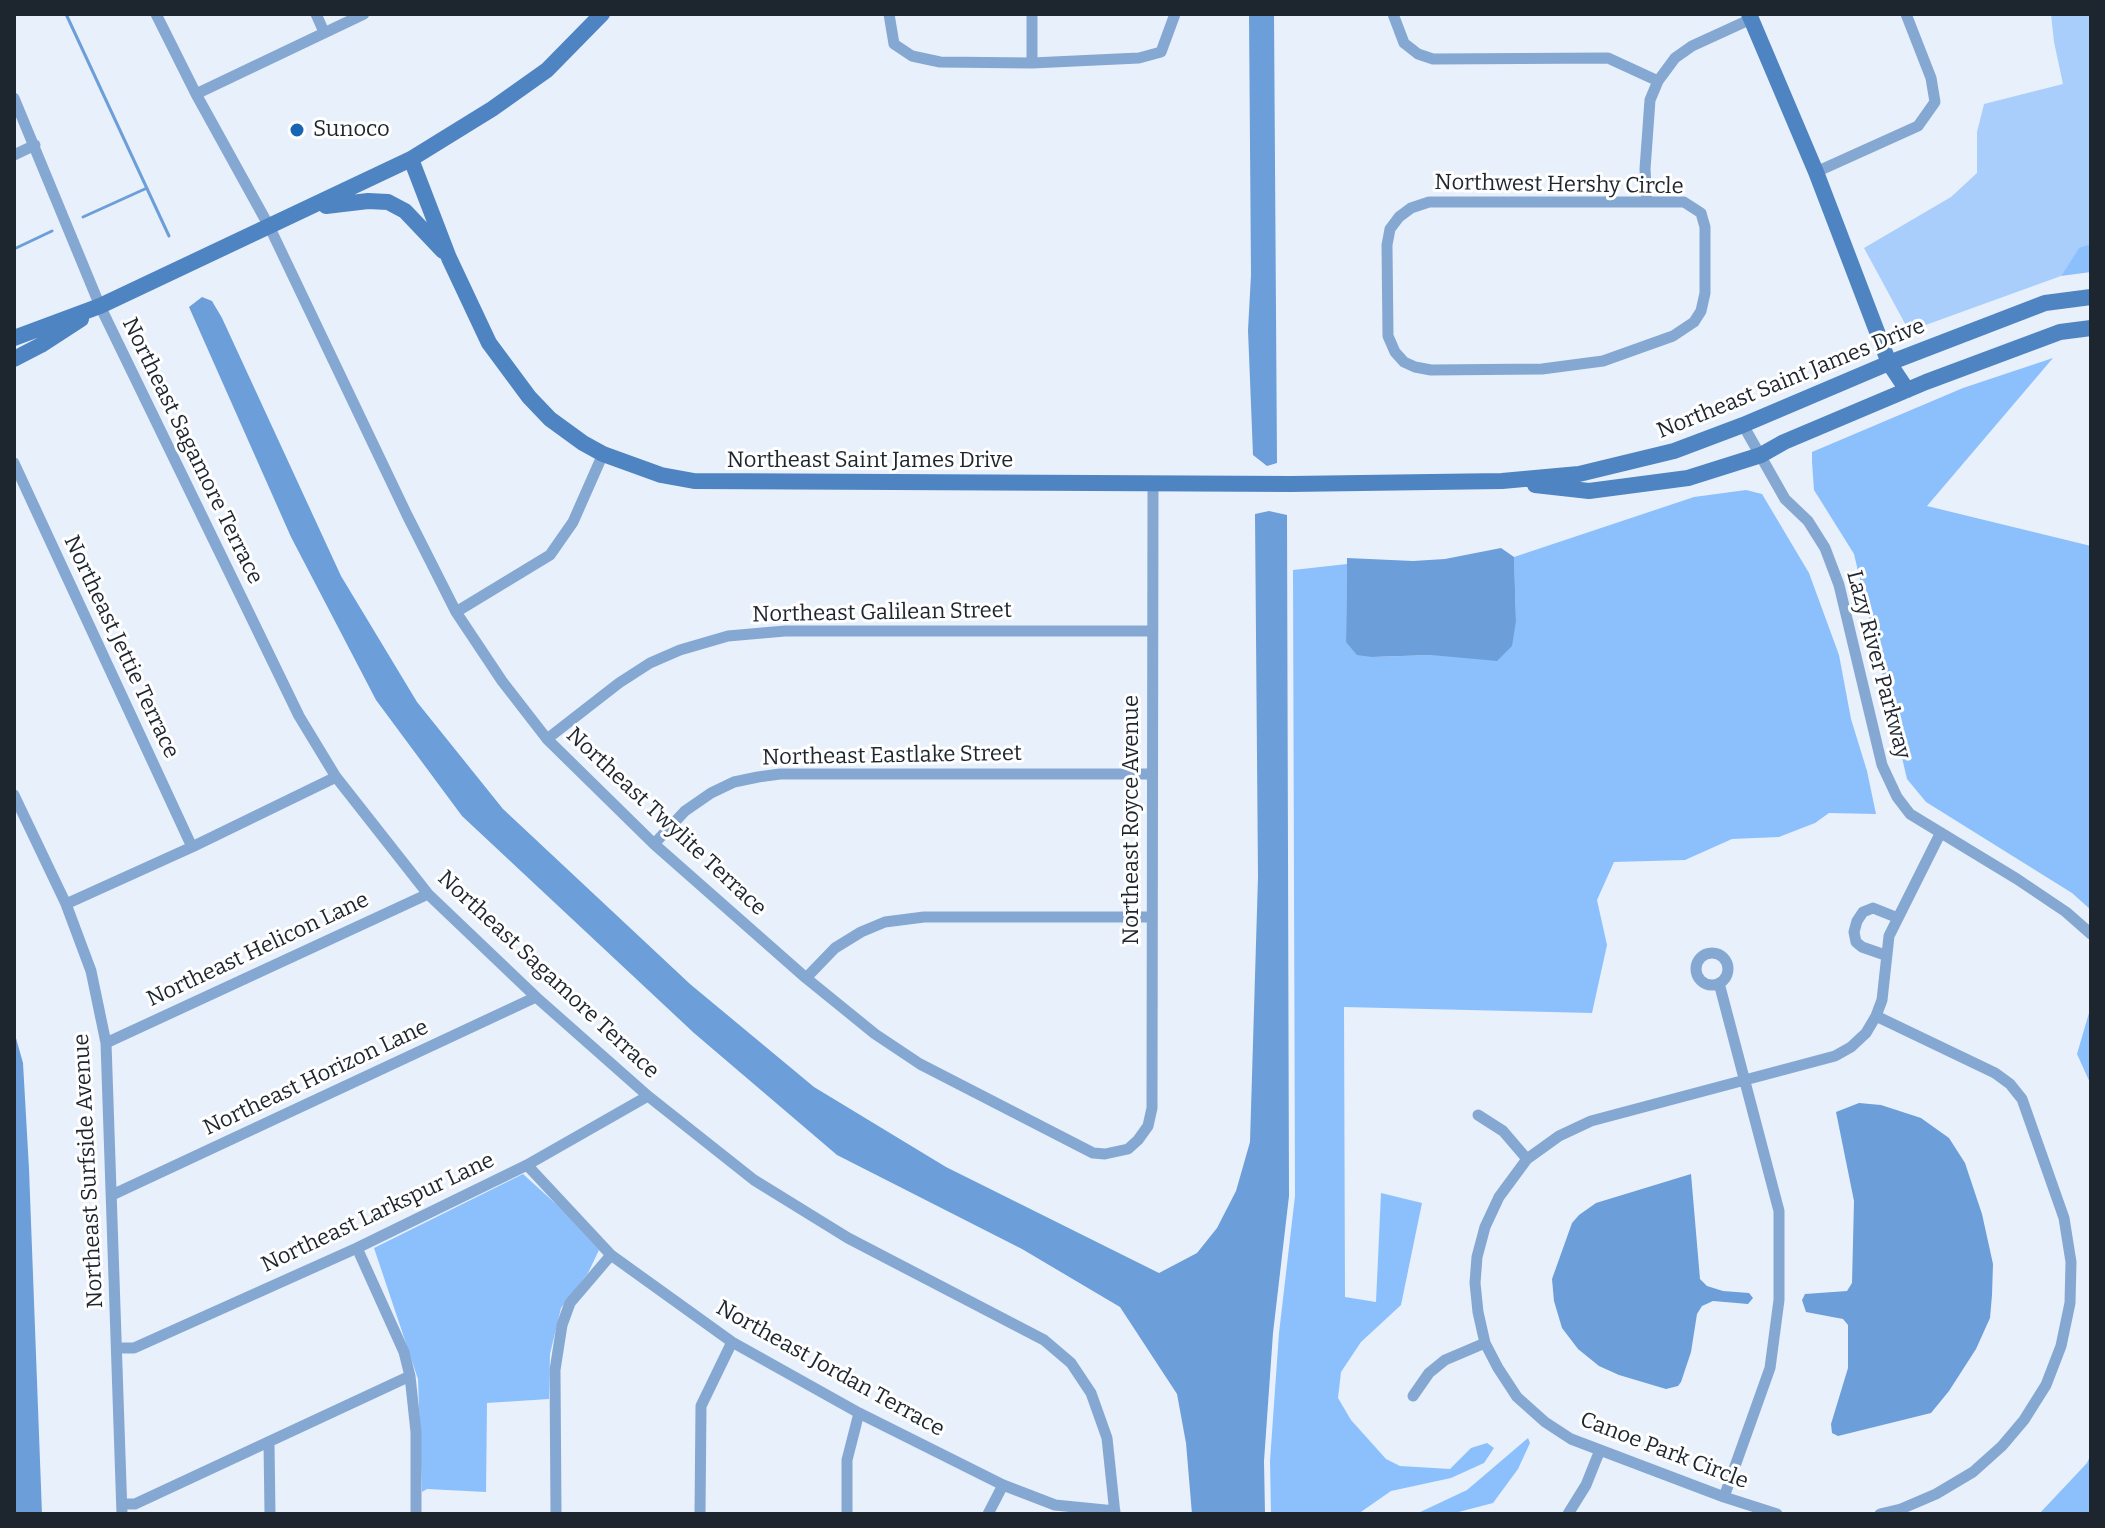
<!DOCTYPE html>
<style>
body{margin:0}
#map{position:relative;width:2105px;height:1528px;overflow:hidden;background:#e8f0fb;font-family:Bitter,serif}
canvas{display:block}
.frame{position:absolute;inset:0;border:16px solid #1d252e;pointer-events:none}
</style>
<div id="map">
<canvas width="2105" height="1528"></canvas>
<div class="frame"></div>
</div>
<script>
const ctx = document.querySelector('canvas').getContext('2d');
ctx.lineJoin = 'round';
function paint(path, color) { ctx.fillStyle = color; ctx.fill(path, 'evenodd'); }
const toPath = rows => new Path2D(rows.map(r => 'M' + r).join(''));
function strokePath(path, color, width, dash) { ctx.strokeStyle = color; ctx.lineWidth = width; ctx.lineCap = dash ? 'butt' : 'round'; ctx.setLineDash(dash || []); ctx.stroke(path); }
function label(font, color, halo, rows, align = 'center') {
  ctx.font = font + ' Bitter,serif'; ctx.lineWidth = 6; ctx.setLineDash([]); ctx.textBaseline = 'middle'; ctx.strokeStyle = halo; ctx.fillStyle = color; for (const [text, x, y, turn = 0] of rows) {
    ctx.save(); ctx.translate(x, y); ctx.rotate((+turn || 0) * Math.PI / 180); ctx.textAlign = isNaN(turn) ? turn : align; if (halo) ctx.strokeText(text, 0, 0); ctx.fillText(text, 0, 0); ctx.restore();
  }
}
paint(toPath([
 [2051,14,2091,14,2091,244,2079,249,2061,276,1909,331,1864,248,1951,197,1977,173,1977,132,1984,104,2063,84,2054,42]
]), '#a9cefb');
paint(toPath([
 [2091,244,2091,272,2061,276,2079,248],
 [2053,358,1927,506,2091,546,2091,910,2072,893,1926,802,1907,779,1854,554,1814,490,1812,462,1812,452,1963,388],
 [1746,490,1762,494,1809,573,1839,655,1851,719,1867,771,1876,814,1829,813,1815,823,1779,837,1732,839,1685,860,1614,862,1597,900,1607,945,1592,1013,1344,1007,1345,1297,1376,1302,1381,1193,1422,1203,1401,1305,1361,1342,1341,1372,1338,1398,1351,1420,1386,1459,1400,1466,1450,1469,1471,1448,1487,1443,1494,1448,1484,1463,1451,1478,1391,1491,1358,1514,1271,1514,1270,1461,1279,1333,1295,1196,1293,570,1347,564,1346,642,1372,657,1431,655,1516,621,1514,557,1694,497],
 [2091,1006,2091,1085,2077,1054],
 [523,1174,556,1204,599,1250,588,1273,561,1308,550,1354,549,1399,487,1403,486,1492,427,1489,422,1492,418,1379,374,1248],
 [1528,1438,1530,1443,1518,1469,1493,1503,1451,1514,1416,1514,1467,1490],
 [2091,1454,2091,1514,2039,1514,2087,1463]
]), '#8cc0fd');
paint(toPath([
 [1249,14,1274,14,1277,463,1267,466,1253,455,1248,330,1251,275],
 [202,297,212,301,222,318,341,576,417,702,503,809,690,984,814,1087,946,1167,1159,1273,1197,1253,1217,1228,1236,1191,1250,1142,1258,877,1255,514,1269,511,1287,515,1289,1196,1273,1333,1264,1461,1265,1514,1192,1514,1186,1443,1177,1394,1120,1307,1022,1249,837,1155,694,1033,462,816,376,700,291,537,189,307],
 [1501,548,1514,557,1516,621,1512,646,1497,661,1431,655,1372,657,1357,655,1346,642,1347,558,1413,561,1445,559],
 [14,1031,23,1063,29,1169,42,1514,14,1514],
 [1859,1103,1881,1105,1921,1118,1949,1138,1965,1163,1982,1214,1993,1264,1992,1295,1990,1318,1976,1349,1949,1391,1931,1413,1838,1436,1832,1433,1831,1424,1848,1368,1848,1325,1843,1319,1806,1312,1802,1300,1805,1294,1847,1291,1852,1283,1854,1201,1836,1112],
 [1691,1174,1700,1279,1707,1286,1723,1291,1749,1293,1753,1298,1748,1304,1713,1301,1702,1306,1697,1314,1691,1352,1681,1382,1678,1386,1666,1389,1619,1375,1599,1366,1578,1349,1562,1328,1554,1301,1552,1279,1572,1223,1579,1215,1596,1203]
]), '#6c9ed9');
strokePath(toPath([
 [66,14,169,236],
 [83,217,147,188],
 [14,249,52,231]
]), '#6c9ed9', 3);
strokePath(toPath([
 [156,14,196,94,270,228,407,515,456,612,502,681,547,739,654,844,806,978,875,1034,920,1064,1093,1153,1105,1154,1128,1149,1138,1140,1148,1126,1152,1108,1153,484],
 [316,14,324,32],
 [889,14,894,44,912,56,940,62,1032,63,1139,58,1161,52,1175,14],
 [1032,14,1032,63],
 [1393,14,1404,43,1418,54,1433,59,1608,58,1658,81],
 [196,94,364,14],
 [14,98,100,306,299,716,336,777,428,894,536,997,648,1096,754,1180,848,1238,1044,1340,1071,1363,1091,1393,1107,1438,1115,1514],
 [14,155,35,145],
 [1816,172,1918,126,1935,102,1931,78,1906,14],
 [1429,202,1684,202,1701,213,1705,227,1705,293,1701,311,1694,322,1673,336,1603,361,1542,369,1431,370,1415,367,1404,362,1395,352,1388,336,1387,245,1390,229,1399,217,1411,208,1429,202],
 [1647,202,1645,169,1650,100,1658,81,1675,58,1692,46,1751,19],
 [1743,425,1785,499,1808,521,1825,548,1839,585,1882,765,1897,797,1910,814,2017,879,2066,912,2091,934],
 [14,463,192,847],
 [456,612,550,555,573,522,603,454],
 [547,739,619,683,650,663,680,650,728,636,785,631,1152,631],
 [14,795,66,904,91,971,106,1043,122,1514],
 [654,844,685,811,711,793,734,782,758,777,780,774,1152,774],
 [66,904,192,847,336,777],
 '1696 969a16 16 0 1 1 32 0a16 16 0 1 1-32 0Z',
 [1885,955,1862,947,1856,942,1854,932,1857,921,1863,912,1873,908,1898,918],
 [806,978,835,948,861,932,885,922,924,917,1151,917],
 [1719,983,1779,1211,1779,1300,1770,1368,1724,1497],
 [1876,1016,1995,1073,2010,1084,2022,1099,2064,1218,2071,1262,2070,1303,2061,1346,2046,1385,2024,1420,2002,1446,1973,1472,1936,1494,1901,1509,1880,1514],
 [106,1043,428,894],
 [1478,1115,1503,1131,1527,1159],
 [527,1165,611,1255,732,1342,859,1413,1003,1485,1055,1505,1115,1511],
 [112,1195,536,997],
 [357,1248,404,1352,410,1376,416,1432,416,1514],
 [118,1348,134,1348,357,1248,527,1165,648,1096],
 [1413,1396,1429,1373,1445,1360,1485,1343],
 [269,1443,270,1514],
 [122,1504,135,1504,410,1376],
 [556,1514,555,1370,562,1325,570,1303,611,1255],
 [700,1514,701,1406,732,1342],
 [847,1514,847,1460,859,1413],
 [988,1514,1003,1485],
 [1568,1514,1586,1485,1600,1450],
 [1777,1514,1724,1497,1600,1450,1571,1439,1545,1422,1517,1397,1498,1368,1485,1343,1478,1312,1475,1283,1477,1257,1485,1227,1499,1197,1527,1159,1559,1136,1591,1121,1835,1056,1851,1047,1866,1033,1876,1016,1882,1000,1889,936,1940,834]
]), '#85a8d3', 11);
strokePath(toPath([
 [1749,14,1816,172,1889,363,1907,390],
 [411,159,449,258,489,343,529,397,550,419,583,443,603,454,661,475,694,481,1291,484,1502,481,1579,474,1674,451,1743,425,1889,363,2045,303,2091,297],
 [326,206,368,201,388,202,405,211,443,251],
 [14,338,100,306,411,159,492,109,547,70,602,14],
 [14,359,41,345,81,319],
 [1535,485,1589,491,1688,478,1761,455,1784,442,1926,382,2060,332,2091,328]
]), '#4f84c2', 16);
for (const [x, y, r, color] of [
 [297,130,8,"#1765b4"]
]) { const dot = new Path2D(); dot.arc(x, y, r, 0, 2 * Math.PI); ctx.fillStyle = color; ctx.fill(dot); strokePath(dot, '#fff', 3); }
label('22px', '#1d252e', '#fff', [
 ["Sunoco",313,130]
], 'left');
label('22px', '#1d252e', '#fff', [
 ["Northwest Hershy Circle",1559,185,1],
 ["Northeast Saint James Drive",1791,379,-22],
 ["Northeast Sagamore Terrace",192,451,64],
 ["Northeast Saint James Drive",870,461],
 ["Northeast Galilean Street",882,613,-1],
 ["Northeast Jettie Terrace",121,647,65],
 ["Lazy River Parkway",1878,665,75],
 ["Northeast Eastlake Street",892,756,-1],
 ["Northeast Royce Avenue",1132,820,-90],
 ["Northeast Twylite Terrace",666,822,43],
 ["Northeast Helicon Lane",258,950,-25],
 ["Northeast Sagamore Terrace",548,975,43],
 ["Northeast Horizon Lane",316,1078,-25],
 ["Northeast Surfside Avenue",89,1171,-93],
 ["Northeast Larkspur Lane",378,1213,-25],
 ["Northeast Jordan Terrace",830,1369,29],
 ["Canoe Park Circle",1664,1451,21]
]);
</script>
